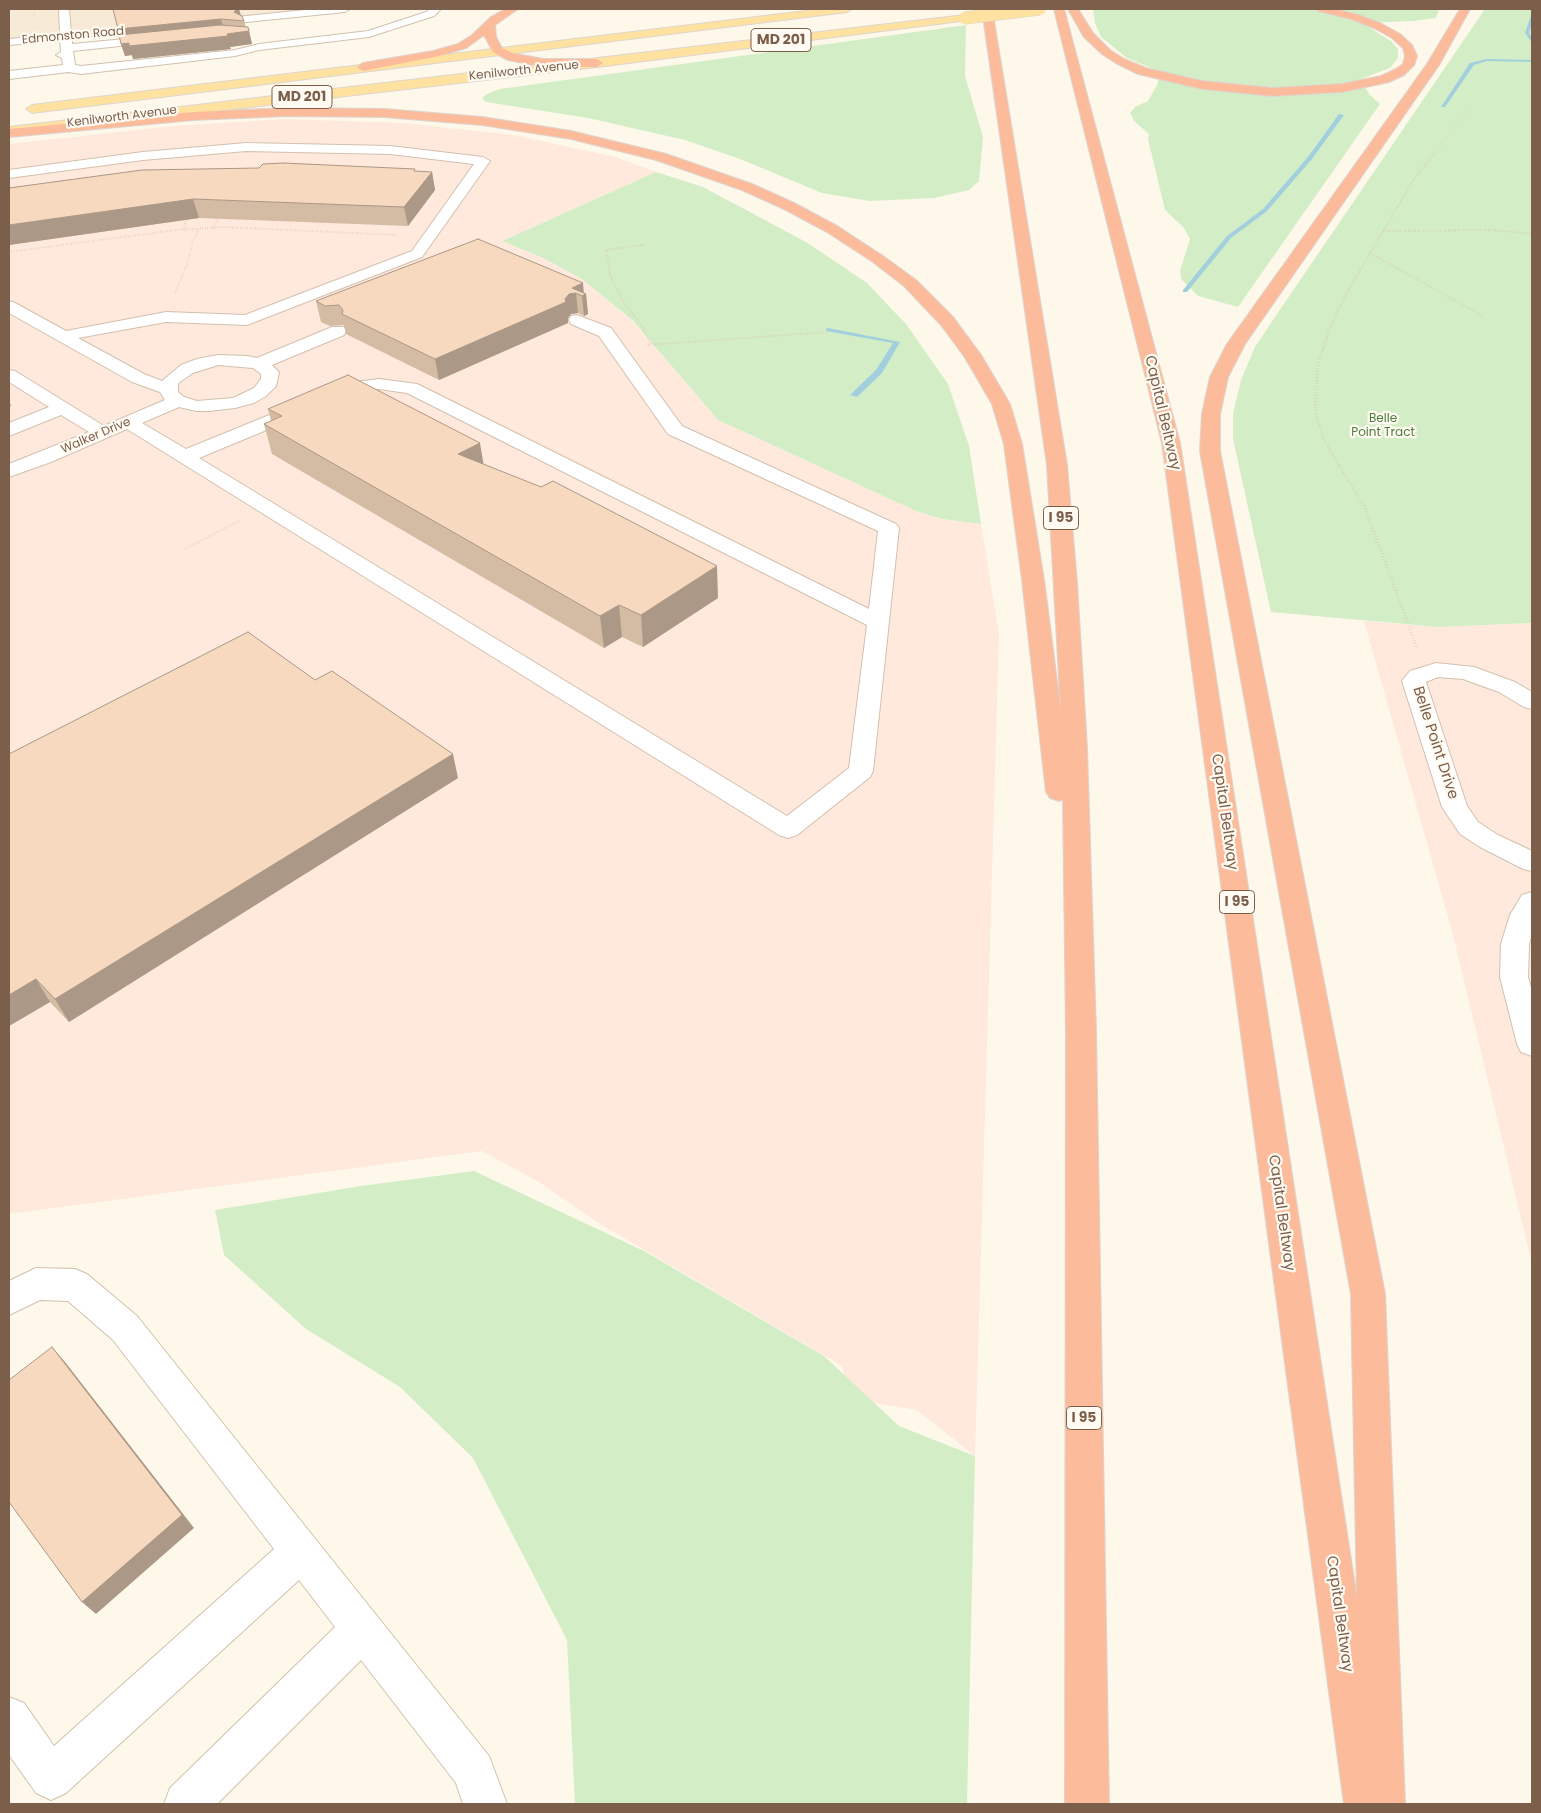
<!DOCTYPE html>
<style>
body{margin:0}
#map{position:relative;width:1541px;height:1813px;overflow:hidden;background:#fef8ea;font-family:Poppins,sans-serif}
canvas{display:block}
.frame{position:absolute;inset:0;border:10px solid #7c5f4a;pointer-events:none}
</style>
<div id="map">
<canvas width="1541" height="1813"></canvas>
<div class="frame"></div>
</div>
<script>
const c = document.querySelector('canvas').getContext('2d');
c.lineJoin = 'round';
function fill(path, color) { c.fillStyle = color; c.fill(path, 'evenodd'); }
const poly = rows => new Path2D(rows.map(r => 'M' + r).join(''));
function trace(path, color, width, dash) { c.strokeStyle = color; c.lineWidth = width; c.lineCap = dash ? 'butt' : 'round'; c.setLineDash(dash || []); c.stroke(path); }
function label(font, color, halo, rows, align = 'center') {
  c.font = font + ' Poppins,sans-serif'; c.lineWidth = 4.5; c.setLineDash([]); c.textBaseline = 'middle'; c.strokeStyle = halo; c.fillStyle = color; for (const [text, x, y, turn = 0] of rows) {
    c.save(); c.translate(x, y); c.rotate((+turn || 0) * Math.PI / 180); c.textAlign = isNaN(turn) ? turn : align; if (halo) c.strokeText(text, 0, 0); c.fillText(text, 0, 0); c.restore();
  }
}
const residential = poly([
 [9,9,345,9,9,42]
]);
const commercial = poly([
 [284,119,402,123,513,135,615,157,656,172,502,241,543,258,582,279,633,322,718,420,916,511,942,519,981,524,999,634,975,1456,917,1410,850,1399,842,1366,600,1224,539,1182,482,1151,9,1214,9,144,173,126],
 [1364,621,1438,627,1532,623,1532,1264,1452,931]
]);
const green = poly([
 [1093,9,1439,9,1436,18,1414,21,1362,23,1391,41,1398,49,1398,58,1390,68,1361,79,1369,94,1380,104,1238,307,1198,296,1181,279,1180,271,1190,239,1184,228,1165,210,1148,139,1149,134,1134,121,1130,113,1135,107,1148,101,1157,85,1161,72,1127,58,1101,37,1095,23],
 [1485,9,1532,9,1532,623,1438,627,1271,612,1233,439,1233,414,1241,380,1255,347,1277,314],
 [966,25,965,76,983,137,979,181,969,190,934,198,869,201,822,193,740,159,685,140,588,118,486,102,482,98,487,94,500,89],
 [656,172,703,187,806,242,867,283,906,324,948,384,969,446,981,524,942,519,916,511,718,420,633,321,582,279,543,258,502,241],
 [474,1171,644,1251,824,1356,899,1426,975,1456,967,1804,575,1804,567,1640,473,1458,400,1387,306,1329,224,1255,215,1210,361,1186]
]);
const stream = poly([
 [1532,17,1532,24,1529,33,1532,38,1532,43,1525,33,1530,18,1532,17],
 [1487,59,1532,60,1532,62,1487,61,1474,65,1445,107,1441,107,1470,63,1487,59],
 [1339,114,1344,115,1312,159,1267,211,1231,238,1187,292,1183,292,1183,290,1227,236,1263,209,1308,157,1339,114],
 [828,328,900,342,882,373,857,397,850,395,876,370,893,343,826,331,826,329,828,328]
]);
const pathFar2 = poly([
 [32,16,34,16,35,9],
 [1434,154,1469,108]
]);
const pathFar1 = poly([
 [213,228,220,215],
 [184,229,187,215],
 [1383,231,1494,230,1532,234],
 [643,245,606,250,611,278,624,303,642,326,651,344],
 [9,252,176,230,223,227,396,235],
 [1370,253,1483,316],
 [175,293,188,262,193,240,199,229],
 [648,345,827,332],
 [1323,349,1331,325,1350,287,1414,179,1435,153]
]);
const path = poly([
 [1323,348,1318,365,1315,412,1324,440,1365,508,1417,648],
 [185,549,239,521]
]);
const minor = poly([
 [59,9,69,9,71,33,87,32,93,35,87,38,72,40,72,44,157,36,163,39,157,42,73,51,75,65,81,66,235,50,259,44,368,31,426,12,430,9,441,9,434,16,369,37,259,50,235,56,81,74,69,72,9,79,9,71,63,65,62,58,56,55,61,52,60,41,9,45,9,39,60,34,59,9],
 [315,9,350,9,345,12,207,26,201,23,207,20,315,9],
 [246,143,390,146,483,157,490,161,422,257,247,325,166,322,78,338,144,374,162,381,181,365,197,359,218,355,247,356,257,358,332,327,344,327,346,331,344,335,272,365,279,372,276,386,266,396,254,403,235,408,209,411,196,411,179,407,142,423,186,449,348,383,379,379,417,384,869,609,878,531,668,434,599,336,571,324,569,320,571,316,577,315,611,328,682,426,896,524,899,528,873,771,870,777,797,835,788,838,779,835,127,429,51,462,9,477,9,464,89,432,61,415,9,436,9,423,49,407,9,382,9,370,15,371,104,426,165,400,160,392,132,382,9,313,9,301,15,303,66,331,166,312,245,315,412,251,474,164,390,154,246,151,143,160,9,178,9,170,143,152,246,143],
 [218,365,253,368,261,374,261,379,254,388,233,398,197,401,184,397,178,392,178,384,181,381,193,373,218,365],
 [379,389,407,393,867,625,849,768,787,816,199,458,358,392,379,389],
 [1436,663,1474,667,1515,682,1532,692,1532,709,1524,707,1499,692,1463,679,1438,677,1426,682,1467,806,1478,822,1498,835,1532,851,1532,871,1523,869,1480,847,1460,834,1442,807,1402,681,1410,671,1436,663],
 [1532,892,1532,934,1529,944,1528,977,1532,991,1532,1056,1521,1052,1517,1044,1500,977,1501,944,1510,915,1522,895,1532,892],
 [36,1268,75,1269,87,1274,137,1316,489,1756,507,1804,463,1804,456,1783,361,1660,217,1804,164,1804,170,1788,335,1627,299,1580,66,1793,51,1800,36,1793,9,1755,9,1697,24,1703,54,1746,274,1549,113,1340,68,1301,40,1300,9,1315,9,1281,36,1268]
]);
const major = poly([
 [822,9,852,9,847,12,32,113,26,109,32,105,822,9],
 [965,15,970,18,969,20,597,67,9,135,9,127,965,15]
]);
const highway = poly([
 [505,9,518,9,495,25,496,37,502,48,512,53,543,59,597,59,603,63,597,67,543,67,508,60,493,52,484,35,466,48,439,56,363,71,357,67,363,63,433,51,458,44,472,35,491,17,505,9],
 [982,9,992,9,1067,465,1077,583,1087,748,1096,1032,1109,1804,1065,1804,1066,1032,1063,799,1059,801,1050,798,1046,792,1022,580,1004,444,992,404,964,356,941,325,904,286,873,262,827,232,784,209,742,190,656,160,571,139,482,125,384,117,287,116,194,120,9,137,9,129,194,112,287,108,384,109,482,117,571,131,666,154,752,184,794,203,837,226,883,256,916,280,953,317,981,355,1010,404,1022,444,1044,580,1061,712,1047,465,982,9],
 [1054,9,1064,9,1180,443,1357,1599,1351,1294,1200,451,1202,414,1210,377,1227,344,1427,64,1460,9,1470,9,1439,65,1245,344,1228,377,1220,414,1220,451,1385,1294,1405,1804,1344,1804,1162,443,1054,9],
 [1068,9,1078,9,1093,33,1110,50,1124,59,1146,68,1202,81,1273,88,1342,84,1381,76,1396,69,1403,64,1405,56,1403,48,1392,38,1374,28,1351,19,1318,11,1317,9,1334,9,1359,15,1382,24,1400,34,1412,45,1417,56,1414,65,1404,75,1389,82,1342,92,1273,96,1202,89,1138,74,1116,63,1102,54,1084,37,1068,9]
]);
const majorBridge = poly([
 [965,18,1040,9]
]);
const wall = poly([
 [113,9,239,9,240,15,244,21,246,27,249,31,252,44,230,47,231,49,133,59,132,55,125,56,121,44,120,35],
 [415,169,415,171,432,172,435,190,408,226,199,218,9,245,9,188],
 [584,293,586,294,588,314,584,316,578,313,571,314,568,318,568,323,439,380,346,334,344,325,330,326,321,322,316,301],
 [268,409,483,464,718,598,643,647,622,637,604,648,272,454,264,424,271,421],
 [315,680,458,778,69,1022,50,1002,9,1026,9,754]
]);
const shadedWall = poly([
 [237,9,239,9,241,16,234,12],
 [221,19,223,27,121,37,118,29],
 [249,31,252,44,230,47,231,49,133,59,132,55,125,56,121,44,227,34],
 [432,172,435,190,408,226,404,207],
 [193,199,199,218,9,245,9,225],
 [583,283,584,295,586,294,588,314,584,316,582,296,576,293,578,313,571,314,568,318,568,323,439,380,435,359,572,288],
 [9,400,11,406,9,407],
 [480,443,485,473,458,454],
 [717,566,718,598,643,647,641,615],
 [619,605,622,637,604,648,600,616],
 [453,754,458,778,69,1022,55,999],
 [36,979,50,1002,9,1026,9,995],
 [52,1347,65,1362,194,1528,96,1614,82,1602]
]);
const building = poly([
 [113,9,237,9,234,12,242,16,244,21,221,19,118,29,113,9],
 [220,25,248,27,249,31,227,34,228,36,129,46,129,43,121,44,119,35,220,25],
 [283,163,415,169,414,171,432,172,404,207,193,199,9,225,9,188,142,170,259,168,263,164,283,163],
 [478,239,583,283,572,288,586,294,582,296,576,293,569,294,565,299,566,302,435,359,342,314,343,310,339,305,325,306,316,301,478,239],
 [348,375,480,443,458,454,541,487,553,481,717,566,641,615,619,605,600,616,264,424,282,416,268,409,348,375],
 [248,632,315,680,332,671,453,754,55,999,36,979,9,995,9,754,248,632],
 [52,1347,182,1515,82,1602,9,1502,9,1380,52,1347]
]);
const farStreetnames = [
 ["Edmonston Road",73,36,-5],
 ["Kenilworth Avenue",524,71,-6],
 ["Kenilworth Avenue",122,117,-7],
 ["Walker Drive",96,436,-23]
];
const farParknames = [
 ["Belle",1383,419],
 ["Point Tract",1383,433]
];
const shields = [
 [781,40,60],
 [302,97,60],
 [1061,518,35],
 [1237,902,35],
 [1084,1418,35]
];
const shieldNames = [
 ["MD 201",781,40],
 ["MD 201",302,97],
 ["I 95",1061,518],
 ["I 95",1237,902],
 ["I 95",1084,1418]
];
const streetNames = [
 ["Capital Beltway",1162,413,77],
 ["Belle Point Drive",1435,743,72],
 ["Capital Beltway",1224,812,82],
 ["Capital Beltway",1281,1213,82],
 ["Capital Beltway",1339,1614,82]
];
fill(residential, '#f7ead7');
fill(commercial, '#ffe9dd');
fill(green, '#d3eec6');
fill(stream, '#a1cfdd');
trace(minor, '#d2c0ad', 2);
trace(major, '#ddd5d0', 2);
trace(highway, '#ddd5d0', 2);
trace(pathFar2, '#dcbca1', 1, [0.5, 2]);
trace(pathFar1, '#dcbca1', 2, [0.5, 2]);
trace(path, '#dcbca1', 2.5, [0.5, 2.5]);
fill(minor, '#fff');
fill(major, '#ffe2a0');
fill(highway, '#fcbc9c');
trace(majorBridge, '#ddd5d0', 13, []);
trace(majorBridge, '#ffe2a0', 12);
fill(wall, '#d4bba4');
fill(shadedWall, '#ac9886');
fill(building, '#f6d9bf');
trace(building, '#ac9886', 1);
label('12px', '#7c5f4a', '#fffbf2', farStreetnames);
label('12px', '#4c7c3d', '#fffbf2', farParknames);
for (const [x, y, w] of shields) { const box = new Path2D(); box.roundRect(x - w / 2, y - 11.5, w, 23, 4); c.fillStyle = '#fffbf2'; c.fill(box); trace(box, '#7c5f4a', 1); }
label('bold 14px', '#7c5f4a', null, shieldNames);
label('15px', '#7c5f4a', '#fffbf2', streetNames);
</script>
